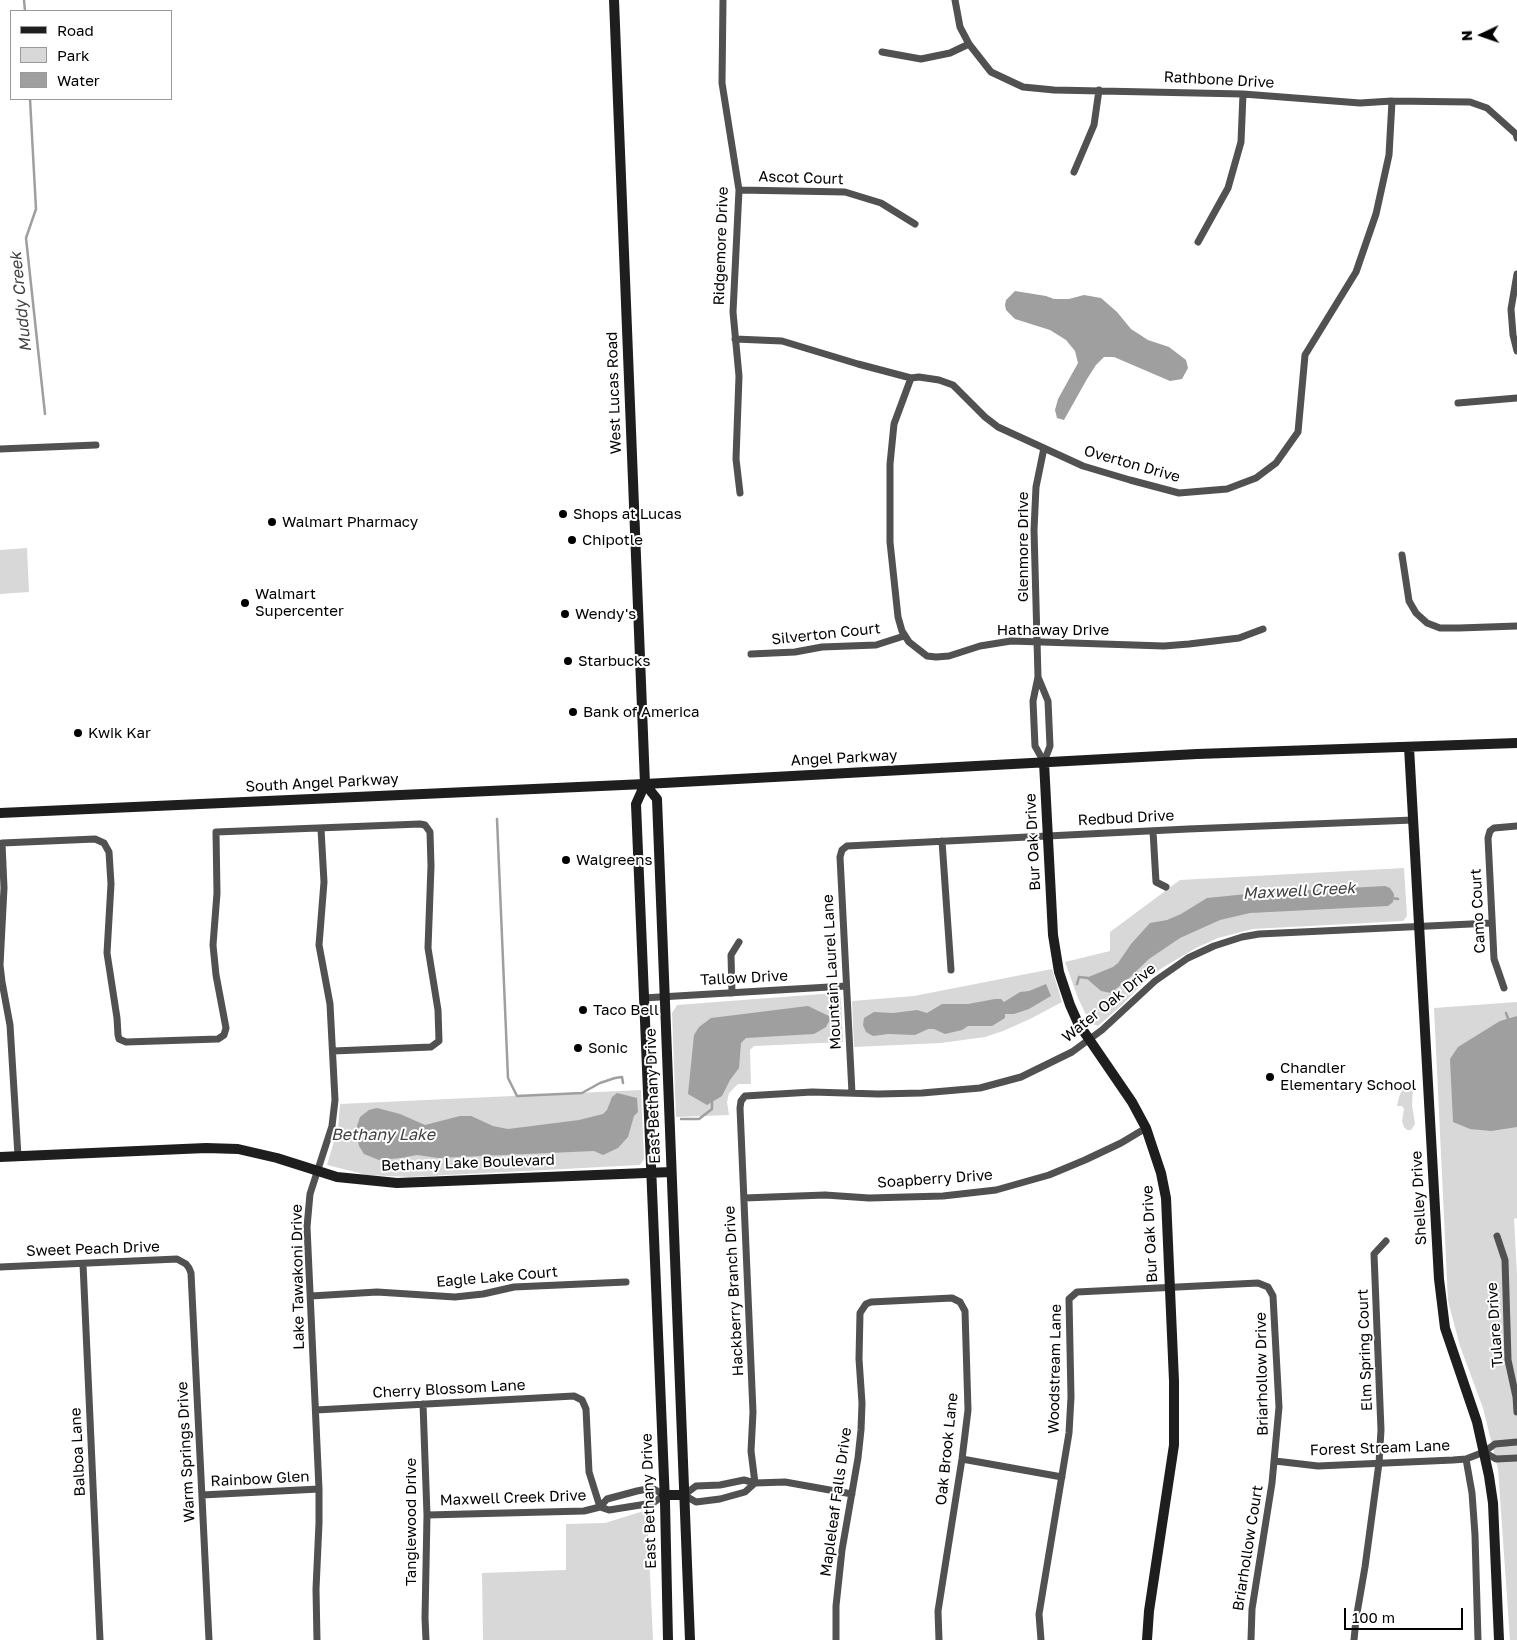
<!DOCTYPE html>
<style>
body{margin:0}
#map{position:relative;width:1517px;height:1640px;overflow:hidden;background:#fff;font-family:"Golos Text",sans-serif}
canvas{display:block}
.legend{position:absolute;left:10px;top:10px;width:162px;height:90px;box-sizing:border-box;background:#fff;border:1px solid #999;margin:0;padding:6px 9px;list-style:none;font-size:15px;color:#000}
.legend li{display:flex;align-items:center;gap:10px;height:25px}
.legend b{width:25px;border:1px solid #999}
.north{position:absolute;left:1457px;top:10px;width:50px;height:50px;-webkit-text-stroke:4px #fff;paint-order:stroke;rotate:267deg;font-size:14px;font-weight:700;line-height:20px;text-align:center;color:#000}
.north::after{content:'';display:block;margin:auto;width:18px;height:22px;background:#000;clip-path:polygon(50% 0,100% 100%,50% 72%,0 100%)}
.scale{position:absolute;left:1344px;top:1608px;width:119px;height:22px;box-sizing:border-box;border:2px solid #000;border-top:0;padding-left:6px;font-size:15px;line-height:18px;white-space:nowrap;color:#000;-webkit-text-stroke:4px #fff;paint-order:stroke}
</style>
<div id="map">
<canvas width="1517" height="1640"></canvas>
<ul class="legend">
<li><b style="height:6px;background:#1e1e1e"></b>Road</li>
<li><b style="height:14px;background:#d8d8d8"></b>Park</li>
<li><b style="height:14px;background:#9f9f9f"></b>Water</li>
</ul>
<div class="north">N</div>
<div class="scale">100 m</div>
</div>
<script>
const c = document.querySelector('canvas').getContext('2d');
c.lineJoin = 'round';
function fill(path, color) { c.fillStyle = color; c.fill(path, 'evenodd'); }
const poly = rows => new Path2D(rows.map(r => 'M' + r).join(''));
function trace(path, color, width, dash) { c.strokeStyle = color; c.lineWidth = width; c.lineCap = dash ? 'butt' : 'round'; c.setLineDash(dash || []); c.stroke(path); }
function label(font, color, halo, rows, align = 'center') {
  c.font = font + ' "Golos Text",sans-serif'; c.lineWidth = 4; c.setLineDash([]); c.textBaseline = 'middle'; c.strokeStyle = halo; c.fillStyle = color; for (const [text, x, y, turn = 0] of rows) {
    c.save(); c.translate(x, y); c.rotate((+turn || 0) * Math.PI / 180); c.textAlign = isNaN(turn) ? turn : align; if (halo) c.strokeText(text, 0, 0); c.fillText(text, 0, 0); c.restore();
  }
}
const green = poly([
 [27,548,29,592,0,594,0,550],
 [1404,868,1407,916,1403,921,1253,929,1218,938,1196,948,1162,968,1147,979,1122,1005,1098,1026,1090,1023,1078,998,1065,962,1110,951,1110,932,1180,880],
 [1052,969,1062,1002,1030,1019,1003,1031,985,1037,941,1043,854,1047,852,1001,914,996],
 [835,993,841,998,843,1042,754,1046,750,1050,751,1084,738,1084,729,1093,727,1102,729,1115,676,1117,672,1013,677,1005],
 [1517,1002,1517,1218,1514,1219,1517,1275,1517,1640,1510,1640,1498,1469,1483,1408,1460,1346,1448,1301,1434,1008],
 [1404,1086,1413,1087,1412,1105,1415,1124,1411,1130,1407,1130,1404,1127,1402,1121,1404,1109,1402,1106,1397,1106,1399,1097],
 [641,1090,644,1159,640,1165,409,1177,367,1175,327,1165,338,1128,340,1104],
 [647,1510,653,1640,483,1640,482,1573,566,1570,566,1524,605,1523]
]);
const water = poly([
 [1015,291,1046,296,1054,299,1069,299,1084,295,1101,298,1117,312,1131,329,1148,340,1169,347,1186,360,1188,368,1182,379,1170,381,1114,357,1104,357,1096,365,1087,379,1064,420,1057,418,1055,410,1058,399,1078,363,1075,351,1066,340,1050,330,1015,319,1006,310,1005,305,1006,300],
 [1385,886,1390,888,1394,894,1393,902,1388,906,1250,913,1220,920,1180,938,1149,959,1127,980,1111,993,1101,991,1086,978,1113,967,1118,963,1131,944,1150,923,1167,920,1181,914,1207,898,1257,893],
 [1046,984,1051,996,1029,1009,1014,1014,1005,1014,1005,1018,992,1026,968,1026,962,1030,945,1034,934,1029,928,1029,915,1035,888,1034,873,1036,866,1032,863,1025,864,1018,874,1012,893,1013,917,1010,927,1013,942,1004,968,1004,995,999,1001,999,1004,1002,1020,992,1029,991],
 [808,1006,831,1017,826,1027,814,1034,746,1038,741,1043,739,1068,730,1080,722,1096,707,1105,688,1094,694,1035,699,1027,711,1018],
 [1517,1016,1517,1127,1491,1131,1470,1129,1453,1122,1450,1059,1458,1047,1500,1021],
 [617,1093,637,1098,638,1112,634,1116,628,1137,618,1148,603,1155,594,1151,438,1158,417,1155,401,1158,379,1160,364,1154,359,1146,357,1136,357,1126,360,1117,369,1110,377,1108,400,1114,425,1125,460,1116,471,1116,493,1126,508,1129,579,1120,603,1114,607,1110,612,1097]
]);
const stream = poly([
 [24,0,25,11],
 [30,99,36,209,26,238,45,414],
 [497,819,508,1078,517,1096,582,1093,600,1083,615,1078,622,1077,623,1083],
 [1392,898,1398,899],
 [1077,984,1079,977,1088,978],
 [1506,1013,1509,1021],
 [826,1021,836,1021],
 [681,1119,699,1119,712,1109,712,1099]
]);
const street = poly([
 [723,0,722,83,739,190,733,312,739,376,736,459,740,493],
 [955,0,960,27,969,44,991,72,1023,87,1054,90,1243,94,1360,103,1392,101,1470,102,1487,108,1516,134,1517,138],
 [882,52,921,59,950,53,969,44],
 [1074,172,1094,125,1099,90],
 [739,190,845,192,881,203,915,224],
 [1198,242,1228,188,1241,142,1243,94],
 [1517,274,1511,309,1513,335,1517,351],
 [735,339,782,341,858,364,911,378,919,377,939,380,953,385,985,417,998,427,1083,466,1130,480,1179,493,1227,489,1256,478,1276,463,1298,432,1305,355,1356,272,1376,214,1389,155,1392,101],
 [911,378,894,424,890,464,890,542,898,617,902,631,909,642,927,656,936,657,949,656,980,646,1011,641,1164,646,1189,644,1239,638,1263,629],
 [1458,403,1517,398],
 [0,449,96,445],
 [1402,555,1409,601,1416,613,1427,623,1440,628,1459,628,1517,626],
 [751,654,795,652,822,647,876,645,904,636],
 [1038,677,1034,530,1036,487,1044,448],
 [1038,677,1048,701,1050,746,1044,762,1035,746,1033,701,1038,677],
 [1153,831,1156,882,1166,887],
 [942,841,951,970],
 [1504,988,1494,959,1488,838,1490,831,1494,828,1517,826],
 [732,993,731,955,739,942],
 [643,998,846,986],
 [852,1093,840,857,842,850,847,846,1188,829,1413,820],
 [18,1156,10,1025,2,982,0,965,4,888,2,843,95,839,104,843,109,852,111,884,107,953,117,1018,118,1035,119,1039,126,1042,218,1039,224,1035,226,1028,216,975,213,945,217,893,216,832,420,824,425,825,430,832,431,866,428,948,438,1010,439,1041,431,1047,333,1051],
 [744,1198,825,1195,869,1198,943,1196,996,1190,1049,1175,1085,1160,1121,1143,1146,1128],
 [1497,1236,1505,1260,1508,1360,1516,1397,1517,1412],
 [83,1264,100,1640],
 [0,1267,177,1259,186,1264,189,1268,191,1273,209,1640],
 [311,1296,377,1292,455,1297,483,1294,514,1287,626,1282],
 [423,1404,427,1515,425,1618,426,1640],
 [316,1410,574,1396,582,1400,586,1409,589,1472,600,1507],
 [1484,1452,1496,1459,1517,1458],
 [962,1459,1062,1477],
 [1466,1459,1472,1493,1475,1535,1478,1640],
 [1275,1461,1318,1466,1453,1460,1466,1459,1484,1452,1495,1444,1517,1442],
 [755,1483,751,1451,753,1412,740,1108,741,1101,745,1096,812,1092,878,1094,922,1093,980,1088,1021,1077,1072,1052,1102,1030,1155,981,1188,958,1214,946,1242,937,1259,934,1492,923],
 [755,1483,745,1492,720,1499,696,1502,684,1495,696,1486,720,1485,744,1480,755,1483,785,1482,852,1494],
 [202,1495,319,1489],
 [427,1515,584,1511,600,1507,609,1510,653,1503,664,1495,652,1488,637,1491,607,1499,600,1507],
 [317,1640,316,1589,319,1523,319,1489,307,1227,310,1194,332,1126,335,1100,330,1004,319,945,324,882,321,829],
 [836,1640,836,1606,842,1550,858,1458,861,1430,862,1403,859,1359,860,1313,866,1304,871,1302,952,1298,960,1302,965,1311,968,1410,962,1459,938,1611,939,1640],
 [1041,1640,1039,1614,1069,1433,1071,1397,1069,1299,1077,1292,1258,1283,1268,1287,1273,1296,1279,1407,1272,1483,1252,1609,1251,1640],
 [1354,1640,1356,1619,1365,1567,1379,1463,1381,1430,1374,1254,1386,1241]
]);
const secondary = poly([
 [614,0,645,784,636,804,665,1502,668,1640],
 [1409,747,1439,1279,1445,1328,1477,1422,1489,1476,1493,1503,1499,1640],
 [1044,762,1053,935,1059,972,1070,1005,1078,1023,1132,1102,1146,1128,1161,1173,1166,1198,1174,1381,1174,1445,1149,1611,1147,1640],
 [645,784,657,799,690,1640],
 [0,813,645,784,1197,754,1517,743],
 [0,1157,206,1148,238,1149,277,1158,337,1177,397,1183,671,1172],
 [664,1495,684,1495]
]);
const markers = [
 [563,514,5,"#000"],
 [272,522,5,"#000"],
 [572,540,5,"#000"],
 [245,603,5,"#000"],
 [565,614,5,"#000"],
 [568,661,5,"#000"],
 [573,712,5,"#000"],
 [78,733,5,"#000"],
 [566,860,5,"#000"],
 [583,1010,5,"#000"],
 [578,1048,5,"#000"],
 [1270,1077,5,"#000"]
];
const streetNames = [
 ["Rathbone Drive",1219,80,3],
 ["Ascot Court",801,178,2],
 ["Ridgemore Drive",721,246,-88],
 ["West Lucas Road",614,393,-92],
 ["Overton Drive",1132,464,16],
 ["Glenmore Drive",1023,547,-90],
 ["Hathaway Drive",1053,630],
 ["Silverton Court",826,634,-6],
 ["Angel Parkway",844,758,-3],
 ["South Angel Parkway",322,783,-3],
 ["Redbud Drive",1126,818,-3],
 ["Bur Oak Drive",1033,842,-93],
 ["Camo Court",1478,911,-93],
 ["Mountain Laurel Lane",832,972,-93],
 ["Tallow Drive",744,978,-3],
 ["Water Oak Drive",1109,1003,-39],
 ["East Bethany Drive",653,1096,-92],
 ["Bethany Lake Boulevard",468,1163,-2],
 ["Soapberry Drive",935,1179,-4],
 ["Shelley Drive",1419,1198,-93],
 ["Bur Oak Drive",1150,1234,-93],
 ["Sweet Peach Drive",93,1249,-2],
 ["Lake Tawakoni Drive",298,1277,-91],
 ["Eagle Lake Court",497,1277,-5],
 ["Hackberry Branch Drive",734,1291,-93],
 ["Tulare Drive",1495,1325,-94],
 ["Elm Spring Court",1365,1350,-92],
 ["Woodstream Lane",1055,1369,-89],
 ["Briarhollow Drive",1262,1374,-91],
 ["Cherry Blossom Lane",449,1389,-3],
 ["Forest Stream Lane",1380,1448,-2],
 ["Oak Brook Lane",947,1449,-84],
 ["Balboa Lane",78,1452,-93],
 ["Warm Springs Drive",186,1452,-93],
 ["Rainbow Glen",260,1479,-3],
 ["Maxwell Creek Drive",513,1498,-2],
 ["East Bethany Drive",649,1501,-92],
 ["Mapleleaf Falls Drive",836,1502,-82],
 ["Tanglewood Drive",411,1522,-90],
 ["Briarhollow Court",1248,1548,-81]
];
const poiNames = [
 ["Shops at Lucas",573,514],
 ["Walmart Pharmacy",282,522],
 ["Chipotle",582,540],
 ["Walmart",255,594],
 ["Supercenter",255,611],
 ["Wendy's",575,614],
 ["Starbucks",578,661],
 ["Bank of America",583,712],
 ["Kwik Kar",88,733],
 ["Walgreens",576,860],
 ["Taco Bell",593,1010],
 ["Sonic",588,1048],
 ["Chandler",1280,1068],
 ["Elementary School",1280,1085]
];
const waterNames = [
 ["Muddy Creek",21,302,-96],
 ["Maxwell Creek",1299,891,-3],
 ["Bethany Lake",383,1135]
];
fill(green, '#d8d8d8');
fill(water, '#9f9f9f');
trace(stream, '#9f9f9f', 2.5);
trace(street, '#515151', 7);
trace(secondary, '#1e1e1e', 10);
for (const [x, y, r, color] of markers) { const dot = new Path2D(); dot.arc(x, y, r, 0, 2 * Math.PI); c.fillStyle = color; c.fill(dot); trace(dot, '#fff', 2); }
label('15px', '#000', '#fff', streetNames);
label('15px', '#000', '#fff', poiNames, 'left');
label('italic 16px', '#404040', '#fff', waterNames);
</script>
